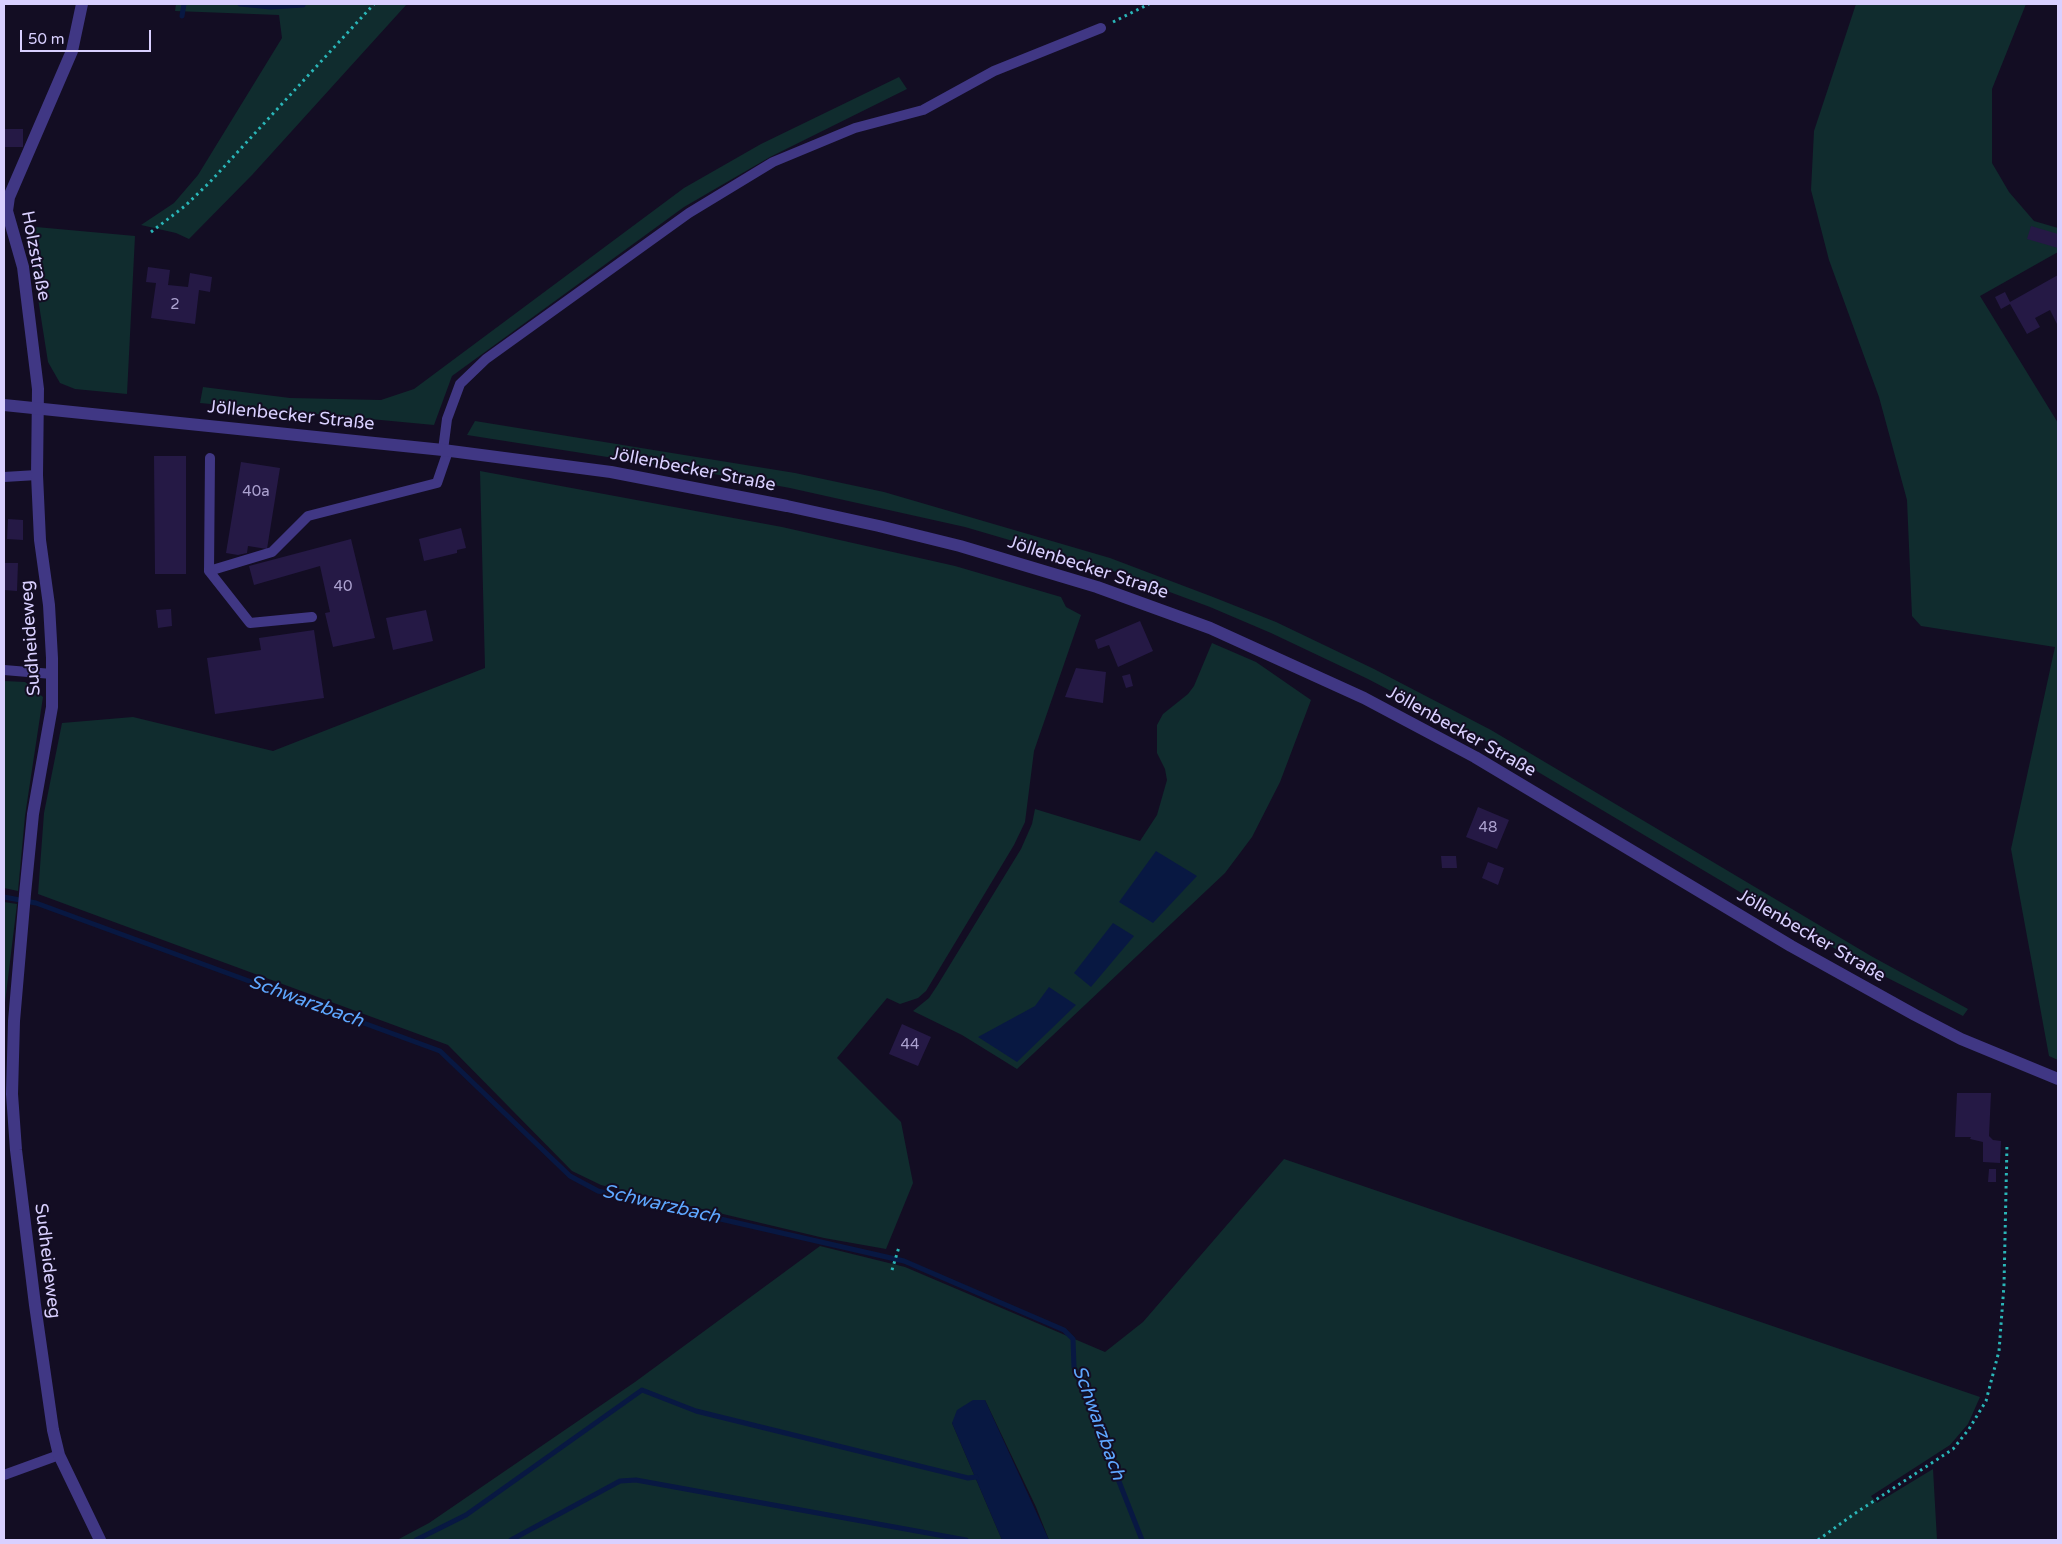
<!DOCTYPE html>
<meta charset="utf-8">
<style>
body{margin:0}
#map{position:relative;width:2062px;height:1544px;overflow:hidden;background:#130d23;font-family:"Varela Round",sans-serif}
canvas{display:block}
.frame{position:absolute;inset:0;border:5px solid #d9d0ff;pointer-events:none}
.scale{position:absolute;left:20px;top:30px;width:131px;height:22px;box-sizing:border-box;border:2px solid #d9d0ff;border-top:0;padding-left:6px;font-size:15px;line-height:18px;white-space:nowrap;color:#d9d0ff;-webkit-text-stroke:4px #130d23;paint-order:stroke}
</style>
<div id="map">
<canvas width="2062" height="1544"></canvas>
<div class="frame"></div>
<div class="scale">50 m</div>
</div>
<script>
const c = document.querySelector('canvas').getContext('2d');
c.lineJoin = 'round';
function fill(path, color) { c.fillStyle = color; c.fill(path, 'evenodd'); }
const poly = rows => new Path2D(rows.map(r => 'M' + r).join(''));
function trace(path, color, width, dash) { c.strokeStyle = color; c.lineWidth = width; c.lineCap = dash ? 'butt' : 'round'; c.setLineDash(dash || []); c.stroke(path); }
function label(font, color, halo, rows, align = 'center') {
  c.font = font + ' "Varela Round",sans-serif'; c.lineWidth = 4; c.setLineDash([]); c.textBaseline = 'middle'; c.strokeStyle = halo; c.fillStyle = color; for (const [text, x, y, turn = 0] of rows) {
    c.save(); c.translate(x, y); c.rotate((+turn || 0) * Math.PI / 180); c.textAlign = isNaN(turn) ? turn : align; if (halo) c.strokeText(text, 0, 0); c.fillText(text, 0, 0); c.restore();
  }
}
const green = poly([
 [176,4,407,4,252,175,189,239,176,233,141,225,174,203,198,175,282,38,279,15,175,11],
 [1856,4,2026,4,1992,89,1992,163,2009,192,2034,221,2058,228,2058,252,1980,296,2058,423,2058,1060,2049,1056,2011,849,2055,647,1921,626,1912,616,1907,500,1879,397,1829,260,1811,190,1814,131],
 [899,77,907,89,770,157,684,207,452,376,434,425,200,403,203,387,290,398,381,400,414,389,684,188,761,144],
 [36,227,135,236,127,394,75,389,60,383,48,362,28,235],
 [475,421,795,473,884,492,1110,558,1213,597,1276,622,1374,669,1491,730,1871,956,1968,1009,1963,1016,1866,967,1486,741,1368,679,1271,633,1210,607,1105,568,965,527,790,488,703,472,467,435],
 [480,471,782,527,955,566,1061,597,1066,607,1081,615,1034,751,1025,822,1014,845,926,991,918,998,900,1004,887,998,837,1058,901,1122,913,1183,886,1249,824,1238,601,1185,572,1171,448,1045,38,894,44,813,62,723,133,717,273,751,485,668],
 [1212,643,1256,662,1311,700,1280,782,1252,837,1225,873,1017,1069,962,1035,913,1011,929,998,937,986,1021,849,1032,824,1035,809,1140,841,1157,815,1167,780,1165,769,1157,753,1157,725,1163,714,1188,694,1194,686],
 [4,681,25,682,43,697,25,816,18,891,4,888],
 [4,902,17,904,4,1011],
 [1284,1159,1980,1397,1968,1424,1950,1445,1871,1496,1877,1503,1933,1469,1937,1540,1049,1540,1036,1507,985,1400,952,1423,1002,1540,397,1540,429,1523,635,1382,820,1246,905,1267,1105,1352,1143,1322]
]);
const water = poly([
 [1156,851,1197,876,1153,923,1119,902],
 [1113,923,1134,936,1091,987,1074,973],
 [1049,987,1076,1005,1017,1062,978,1037,1035,1006],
 [973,1400,985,1400,1049,1540,1002,1540,952,1423,957,1410]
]);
const stream = poly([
 [240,4,271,7,274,4],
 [271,7,303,5],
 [182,16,184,4],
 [4,897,36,903,440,1051,570,1176,598,1191,904,1261,1064,1330,1073,1339,1074,1367,1142,1540],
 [416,1540,466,1515,642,1390,696,1411,968,1478,976,1477],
 [511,1540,620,1481,636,1480,966,1540]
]);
const building = poly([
 [5,129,23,129,23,147,5,147],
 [2031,226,2058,234,2058,248,2027,239],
 [148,267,170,270,168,285,188,287,190,273,212,277,210,292,199,290,195,324,151,318,156,283,146,282],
 [2058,275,2058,326,2050,310,2035,318,2040,327,2027,334,2010,304,2001,309,1995,297,2005,292,2010,302],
 [154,456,186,456,186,574,155,574],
 [241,462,280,468,267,549,248,546,247,553,238,555,226,553],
 [8,519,23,520,23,540,7,539],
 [461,528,466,548,457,550,457,553,424,561,419,539],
 [351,539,375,638,333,647,325,613,330,612,320,566,254,585,249,566],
 [4,563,18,563,17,591,4,590],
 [171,609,172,626,158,628,156,610],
 [426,610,433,641,393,650,386,618],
 [1140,621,1153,651,1118,667,1109,645,1098,649,1095,640],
 [314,630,324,698,215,714,207,658,261,650,259,638],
 [1076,668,1106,672,1103,703,1065,697],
 [1130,674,1133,686,1126,688,1122,676],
 [1478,807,1509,820,1497,849,1466,837],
 [1441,856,1456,856,1457,868,1442,868],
 [1488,862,1504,868,1498,885,1482,878],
 [902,1024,931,1037,918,1066,889,1054],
 [1957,1093,1991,1093,1989,1136,1993,1140,2001,1141,2000,1163,1983,1162,1983,1142,1970,1139,1971,1137,1955,1137],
 [1989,1169,1996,1169,1996,1182,1988,1182]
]);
const path = poly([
 [1113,22,1149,4],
 [151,232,185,206,210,182,374,4],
 [892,1270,899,1247],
 [1818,1540,1854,1514,1953,1449,1969,1429,1986,1401,1999,1351,2004,1285,2007,1144]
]);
const service = poly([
 [443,450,447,419,460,384,486,359,689,213,773,162,855,128,923,110,994,71,1101,28],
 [210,458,209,571,250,623,312,617],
 [4,477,37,475],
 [209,571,272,552,308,516,437,483,448,451],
 [4,670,52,674],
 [4,1475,59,1455]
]);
const minor = poly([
 [82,4,72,51,9,197,7,211,23,267,38,389,37,475,40,540,49,605,52,658,52,707,33,814,25,894,14,1021,12,1094,16,1150,35,1305,53,1430,59,1455,100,1540]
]);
const tertiary = poly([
 [4,405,443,450,611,472,787,506,879,526,960,546,1097,587,1210,628,1364,698,1475,757,1791,946,1915,1015,1961,1039,2058,1079]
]);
const numberNames = [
 ["2",175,305],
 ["40a",256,492],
 ["40",343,587],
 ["48",1488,828],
 ["44",910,1045]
];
const streetNames = [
 ["Holzstraße",35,256,79],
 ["Jöllenbecker Straße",291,416,6],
 ["Jöllenbecker Straße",693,470,11],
 ["Jöllenbecker Straße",1088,568,18],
 ["Sudheideweg",31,638,-94],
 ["Jöllenbecker Straße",1461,732,29],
 ["Jöllenbecker Straße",1811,936,30],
 ["Sudheideweg",47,1261,83]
];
const waterNames = [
 ["Schwarzbach",306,1002,20],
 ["Schwarzbach",661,1205,13],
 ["Schwarzbach",1098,1423,70]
];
fill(green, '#102c2e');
fill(water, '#081842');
trace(stream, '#081842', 5);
fill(building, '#251945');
trace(path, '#2ab6b8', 3, [2.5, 4]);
trace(service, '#403784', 10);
trace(minor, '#403784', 12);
trace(tertiary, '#403784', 12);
label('15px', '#aca2d0', null, numberNames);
label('18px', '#d9d0ff', '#130d23', streetNames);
label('italic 19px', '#5ea7ff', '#130d23', waterNames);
</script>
